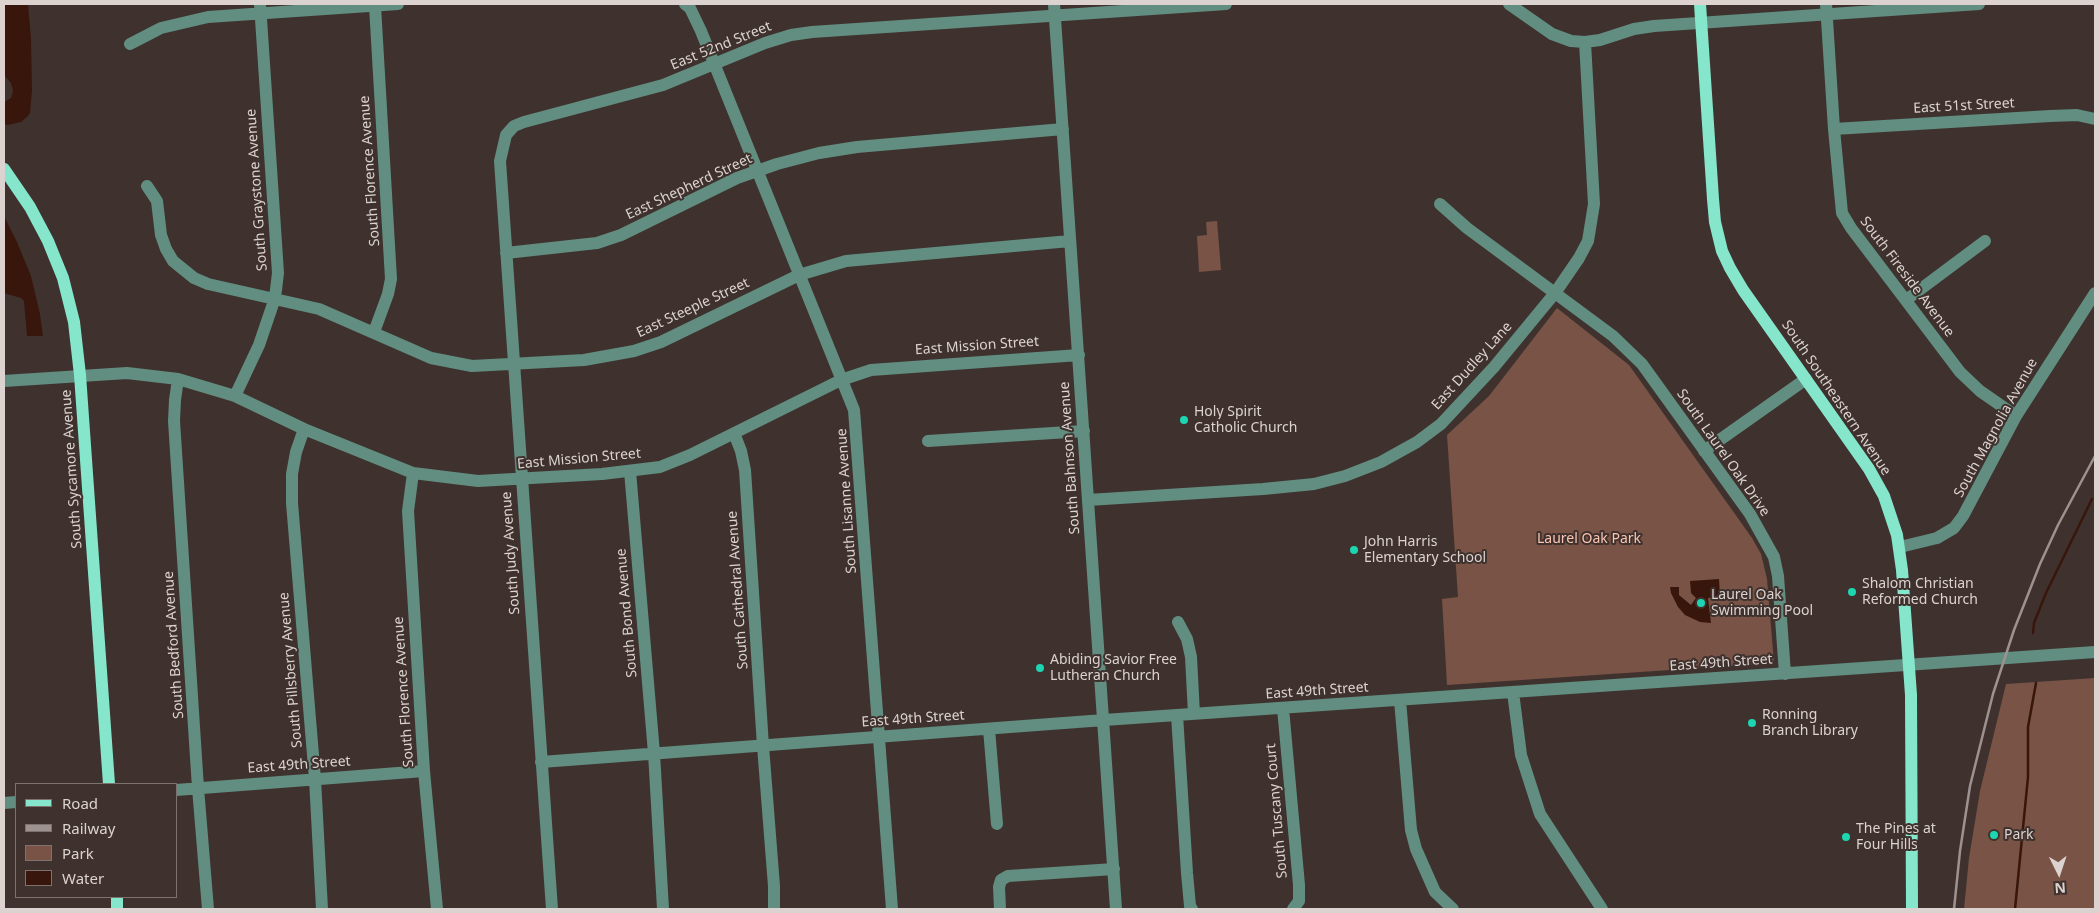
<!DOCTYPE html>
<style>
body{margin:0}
#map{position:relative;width:2099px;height:913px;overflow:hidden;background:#3f322e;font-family:"Noto Sans",sans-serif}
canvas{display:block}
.frame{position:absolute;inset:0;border:5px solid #dcd3d0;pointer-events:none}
.legend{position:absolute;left:15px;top:783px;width:162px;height:115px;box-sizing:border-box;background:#3f322e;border:1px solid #7e726f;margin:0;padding:6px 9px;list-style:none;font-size:15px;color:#dcd3d0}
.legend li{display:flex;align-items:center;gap:10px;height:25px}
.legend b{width:25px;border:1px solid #7e726f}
.north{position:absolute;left:2034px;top:848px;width:50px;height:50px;-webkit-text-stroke:4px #3f322e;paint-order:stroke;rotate:176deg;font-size:14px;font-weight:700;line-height:20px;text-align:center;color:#dcd3d0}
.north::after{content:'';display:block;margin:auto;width:18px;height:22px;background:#dcd3d0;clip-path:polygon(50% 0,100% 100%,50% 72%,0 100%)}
</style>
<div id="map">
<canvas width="2099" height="913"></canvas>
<div class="frame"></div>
<ul class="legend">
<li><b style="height:6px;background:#85e6cb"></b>Road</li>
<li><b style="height:6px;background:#9d928f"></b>Railway</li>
<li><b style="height:14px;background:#785346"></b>Park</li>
<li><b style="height:14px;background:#38160b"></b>Water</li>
</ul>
<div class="north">N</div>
</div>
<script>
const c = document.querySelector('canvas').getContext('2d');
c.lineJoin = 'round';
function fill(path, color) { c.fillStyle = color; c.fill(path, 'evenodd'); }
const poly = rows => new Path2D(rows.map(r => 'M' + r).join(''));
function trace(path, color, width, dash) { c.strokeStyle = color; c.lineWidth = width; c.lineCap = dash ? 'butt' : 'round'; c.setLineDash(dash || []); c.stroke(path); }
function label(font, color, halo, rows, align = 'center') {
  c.font = font + ' "Noto Sans",sans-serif'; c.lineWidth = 4; c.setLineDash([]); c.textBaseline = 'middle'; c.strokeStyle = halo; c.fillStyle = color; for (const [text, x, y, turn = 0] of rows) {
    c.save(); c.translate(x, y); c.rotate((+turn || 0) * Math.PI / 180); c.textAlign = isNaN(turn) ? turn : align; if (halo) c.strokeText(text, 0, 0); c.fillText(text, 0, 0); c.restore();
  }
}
const green = poly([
 [1217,221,1221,270,1199,272,1197,236,1207,235,1206,222],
 [1557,308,1629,365,1752,538,1761,554,1767,579,1774,663,1447,685,1442,599,1458,597,1447,435,1489,396],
 [2095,678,2095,909,1964,909,1969,858,1980,791,2006,684]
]);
const water = poly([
 [4,4,28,4,31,38,32,91,30,113,28,116,21,122,8,125,4,124,4,102,11,98,13,91,11,83,4,75],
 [4,216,17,242,31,276,40,314,43,336,27,336,24,301,21,298,4,293],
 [1719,579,1720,597,1708,598,1711,623,1700,622,1685,615,1678,607,1671,593,1670,587,1679,587,1679,595,1691,605,1696,598,1691,593,1690,581]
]);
const stream = poly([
 [2033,633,2034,623,2046,593,2092,499],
 [2015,909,2028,777,2028,727,2036,683]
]);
const minor = poly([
 [685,4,690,8,701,31,854,410,892,909],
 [1054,4,1116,909],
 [1509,4,1552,34,1571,41,1585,42,1600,40,1634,29,1654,26,1979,4],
 [1826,4,1834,129,1842,213,1851,228,1960,372,1980,391,2016,416],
 [130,44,161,28,208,17,398,4],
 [1834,129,2050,116,2077,115,2095,119],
 [147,186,157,201,161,235,166,249,173,261,194,278,208,284,319,309,431,358,472,366,584,360,634,351,661,342,799,275,846,261,1070,241],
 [1440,204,1467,228,1613,336,1642,364,1750,514,1774,557,1778,576,1785,674],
 [506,253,597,243,621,235,737,178,777,164,819,153,857,147,1063,129],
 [1906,300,1985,241],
 [374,332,388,294,391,279,375,6],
 [178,379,175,400,174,421,198,788,208,909],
 [4,381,127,373,178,379,235,396,304,429,413,473,478,481,602,474,660,467,690,455,841,380,871,370,1079,355],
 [235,396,259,345,275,298,278,273,260,4],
 [304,429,296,452,292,474,292,503,315,779,322,909],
 [734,433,741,451,745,470,763,746,774,886,774,909],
 [928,441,1084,431],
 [1704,451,1806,379],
 [630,471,654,753,663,909],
 [413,473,408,511,424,771,437,909],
 [1088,500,1263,489,1314,484,1345,476,1381,462,1417,442,1441,424,1494,367,1555,293,1579,258,1588,241,1594,204,1585,42],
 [1900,547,1937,538,1954,528,1963,516,2016,416,2095,293],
 [1178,622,1187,639,1191,657,1194,714],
 [1513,692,1521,755,1540,814,1602,909],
 [1400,700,1411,830,1416,849,1435,892,1453,909],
 [1283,708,1299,885,1299,901,1293,909],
 [1177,715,1187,873,1190,906,1192,909],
 [989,729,997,824],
 [541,762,1104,720,2095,652],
 [176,790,424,771],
 [4,803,16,802],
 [552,909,500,161,506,135,514,126,524,122,663,85,765,43,791,35,812,32,1226,4],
 [1000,909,999,887,1001,880,1008,876,1114,869]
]);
const major = poly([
 [1700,4,1713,199,1715,222,1722,251,1730,268,1743,290,1869,469,1884,496,1897,535,1902,570,1911,695,1912,909],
 [4,169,30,207,48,241,63,278,74,322,80,375,109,784],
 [117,897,117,909]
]);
const rail = poly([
 [1954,909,1960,851,1970,786,1993,694,2014,630,2040,564,2058,525,2095,456]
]);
const markers = [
 [1184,420,5,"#1dd5b1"],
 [1354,550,5,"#1dd5b1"],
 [1852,592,5,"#1dd5b1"],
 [1701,603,5,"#1dd5b1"],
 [1040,668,5,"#1dd5b1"],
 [1752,723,5,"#1dd5b1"],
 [1994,835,5,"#1dd5b1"],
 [1846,837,5,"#1dd5b1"]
];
const streetNames = [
 ["East 52nd Street",721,46,-22],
 ["East 51st Street",1964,106,-3],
 ["South Florence Avenue",370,171,-94],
 ["East Shepherd Street",689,187,-25],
 ["South Graystone Avenue",257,190,-94],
 ["South Fireside Avenue",1907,277,53],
 ["East Steeple Street",693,308,-25],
 ["East Mission Street",977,346,-4],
 ["East Dudley Lane",1472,366,-48],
 ["South Southeastern Avenue",1836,398,56],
 ["South Magnolia Avenue",1996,428,-61],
 ["South Laurel Oak Drive",1723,453,55],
 ["South Bahnson Avenue",1070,458,-94],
 ["East Mission Street",579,459,-5],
 ["South Sycamore Avenue",72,469,-94],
 ["South Lisanne Avenue",847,501,-94],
 ["South Judy Avenue",511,553,-94],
 ["South Cathedral Avenue",738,590,-94],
 ["South Bond Avenue",627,613,-95],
 ["South Bedford Avenue",174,645,-94],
 ["East 49th Street",1721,663,-4],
 ["South Pillsberry Avenue",291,670,-95],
 ["East 49th Street",1317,691,-4],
 ["South Florence Avenue",404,692,-94],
 ["East 49th Street",913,719,-4],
 ["East 49th Street",299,765,-4],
 ["South Tuscany Court",1277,811,-95]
];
const poiNames = [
 ["Holy Spirit",1194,412],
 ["Catholic Church",1194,428],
 ["John Harris",1364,542],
 ["Elementary School",1364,558],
 ["Shalom Christian",1862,584],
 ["Reformed Church",1862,600],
 ["Laurel Oak",1711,595],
 ["Swimming Pool",1711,611],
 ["Abiding Savior Free",1050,660],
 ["Lutheran Church",1050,676],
 ["Ronning",1762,715],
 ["Branch Library",1762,731],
 ["The Pines at",1856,829],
 ["Four Hills",1856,845],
 ["Park",2004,835]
];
const parkNames = [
 ["Laurel Oak Park",1589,539]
];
fill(green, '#785346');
fill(water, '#38160b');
trace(stream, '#38160b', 2.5);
trace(minor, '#618e81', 12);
trace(major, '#85e6cb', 12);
trace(rail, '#9d928f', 2.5);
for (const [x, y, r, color] of markers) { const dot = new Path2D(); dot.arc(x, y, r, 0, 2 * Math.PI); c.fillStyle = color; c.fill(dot); trace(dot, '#3f322e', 2); }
label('14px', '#dcd3d0', '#3f322e', streetNames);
label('14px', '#dcd3d0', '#3f322e', poiNames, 'left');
label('14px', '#fcc4b1', '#3f322e', parkNames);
</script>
